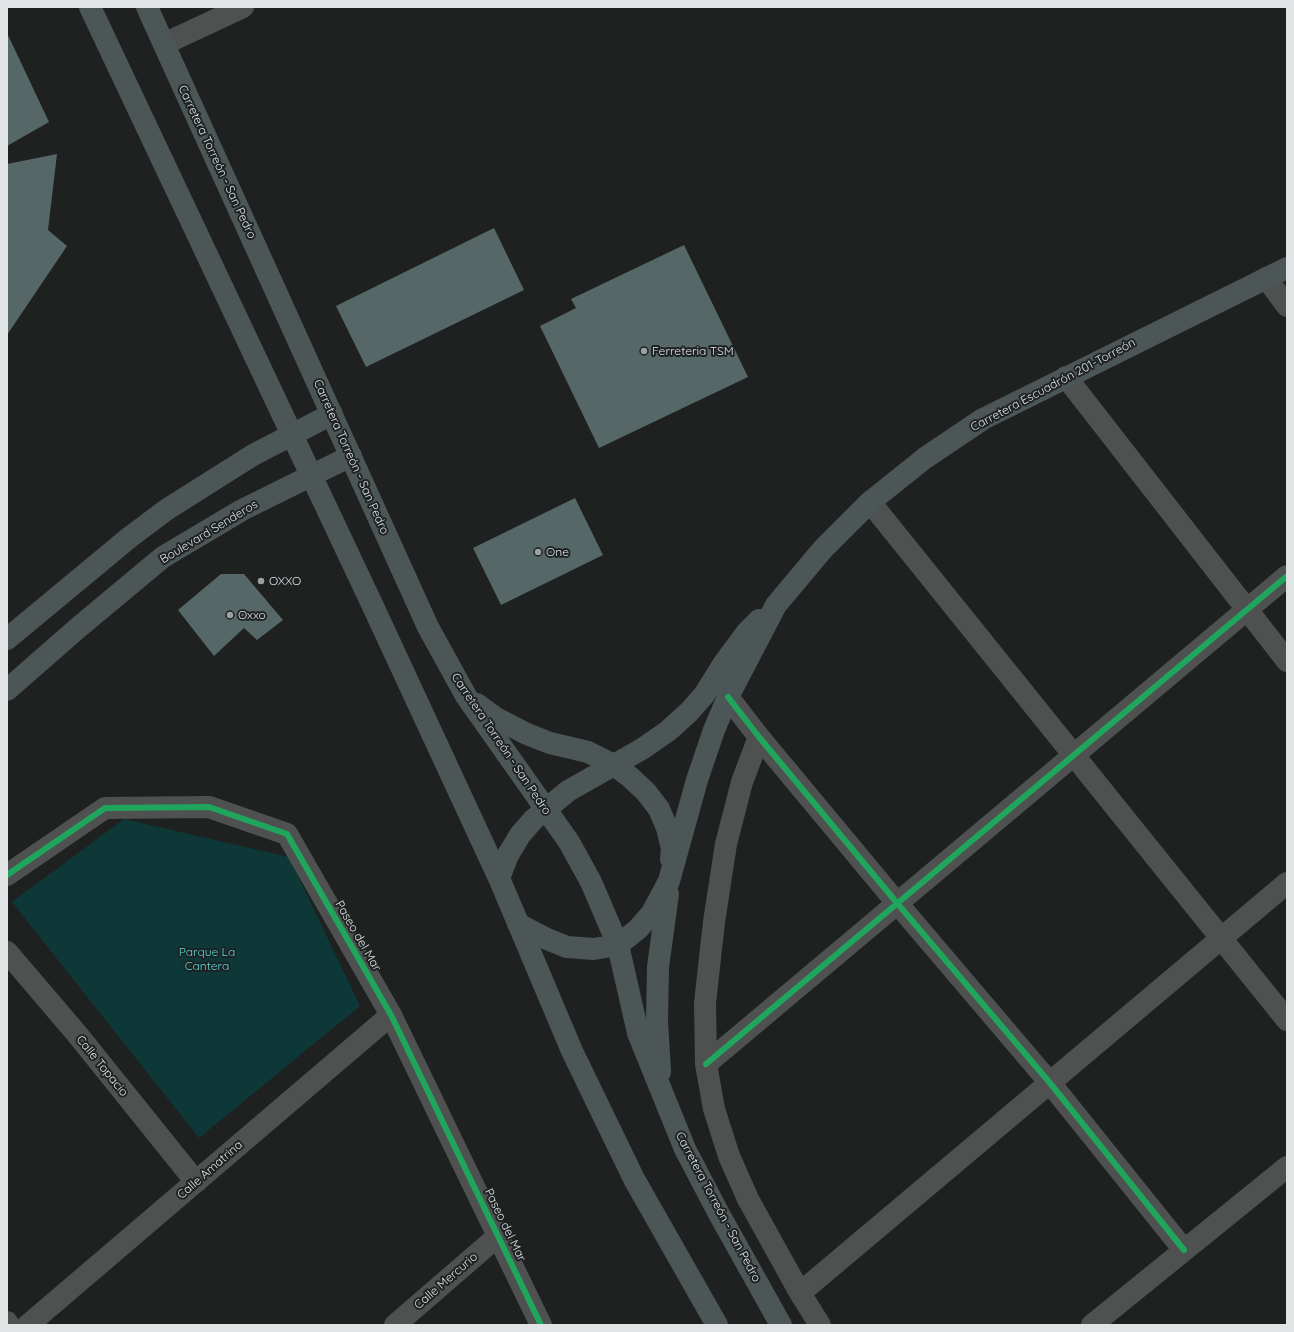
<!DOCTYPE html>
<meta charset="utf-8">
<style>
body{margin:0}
#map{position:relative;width:1294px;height:1332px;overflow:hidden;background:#1f2121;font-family:Quicksand,sans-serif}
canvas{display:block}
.frame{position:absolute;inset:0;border:8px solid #e1e4e4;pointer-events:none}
</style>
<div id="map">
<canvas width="1294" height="1332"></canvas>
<div class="frame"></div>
</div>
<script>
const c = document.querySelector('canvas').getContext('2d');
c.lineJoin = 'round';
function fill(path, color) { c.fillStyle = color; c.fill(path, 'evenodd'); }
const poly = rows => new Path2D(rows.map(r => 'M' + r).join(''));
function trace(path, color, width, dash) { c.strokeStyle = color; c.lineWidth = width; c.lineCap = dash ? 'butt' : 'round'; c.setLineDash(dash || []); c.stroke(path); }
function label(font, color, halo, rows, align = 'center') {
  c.font = font + ' Quicksand,sans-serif'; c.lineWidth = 4; c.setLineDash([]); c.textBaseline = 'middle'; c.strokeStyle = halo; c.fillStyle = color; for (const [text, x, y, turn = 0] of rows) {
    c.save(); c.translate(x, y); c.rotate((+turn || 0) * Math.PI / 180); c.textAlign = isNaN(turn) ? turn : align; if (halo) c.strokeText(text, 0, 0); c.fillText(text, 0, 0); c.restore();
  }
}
const green = poly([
 [124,819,289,857,360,1006,199,1138,12,902]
]);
const building = poly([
 [7,33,49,122,7,146],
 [57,154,48,230,67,246,7,335,7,164],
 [494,228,524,290,366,367,336,306],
 [684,245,748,377,599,448,540,326,576,308,571,299],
 [575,498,603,555,501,605,473,548],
 [221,574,244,574,283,620,257,640,244,628,214,656,178,610]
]);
const minor = poly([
 [164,44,243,7],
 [1266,278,1287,306],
 [1066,377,1287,661],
 [870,502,1287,1020],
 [728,697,759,737,897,903,1050,1083,1184,1250],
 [759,737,742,782,726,844,714,922,705,1003,706,1064,714,1109,729,1156,748,1199,800,1293,820,1325],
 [7,875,105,808,209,807,287,834,391,1015,541,1325],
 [7,952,77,1034,196,1182],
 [706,1064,1287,576],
 [800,1293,1287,883],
 [7,1322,9,1325],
 [28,1325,391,1015],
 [395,1325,498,1236],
 [1092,1325,1287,1167]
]);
const major = poly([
 [90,7,371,602,499,878,572,1051,634,1179,717,1325],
 [147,7,428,627,466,696,569,842,591,882,618,945,638,1033,685,1149,719,1214,781,1325],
 [7,639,130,537,166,510,253,455,332,414],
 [7,690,79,627,163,557,242,510,351,456],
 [477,704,496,718,527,734,550,743,588,752,614,765,630,777,646,792,659,809,667,828,672,849,671,859],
 [499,878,508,855,520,835,533,820,568,791,642,749,668,731,689,712,704,695,724,663,747,632,759,620],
 [518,924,547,939,567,947,594,949,618,945,638,929,652,913,669,881,697,780,714,730,728,697,776,605,823,549,870,502,925,458,983,419,1287,268],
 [660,1072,657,1021,658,967,668,894]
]);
const cycleway = poly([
 [728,697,759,737,897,903,1050,1083,1184,1250],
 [7,875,105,808,209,807,287,834,391,1015,541,1325],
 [706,1064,1287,576]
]);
const markers = [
 [644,351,4,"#9da0a0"],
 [538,552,4,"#9da0a0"],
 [261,581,4,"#9da0a0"],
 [230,615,4,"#9da0a0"]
];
const streetNames = [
 ["Carretera Torreón - San Pedro",217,162,65],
 ["Carretera Escuadrón 201-Torreón",1053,385,-28],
 ["Carretera Torreón - San Pedro",351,457,66],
 ["Boulevard Senderos",209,532,-31],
 ["Carretera Torreón - San Pedro",501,744,56],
 ["Paseo del Mar",358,936,60],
 ["Calle Topacio",102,1066,51],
 ["Calle Amatrina",210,1170,-41],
 ["Carretera Torreón - San Pedro",718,1207,62],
 ["Paseo del Mar",505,1225,64],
 ["Calle Mercurio",446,1281,-41]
];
const poiNames = [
 ["Ferreteria TSM",652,351],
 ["One",546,552],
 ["OXXO",269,581],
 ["Oxxo",238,615]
];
const parkNames = [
 ["Parque La",207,952],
 ["Cantera",207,966]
];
fill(green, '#0d3837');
fill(building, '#566767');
trace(minor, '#4f5050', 22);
trace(major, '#4c5656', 22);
trace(cycleway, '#20a55d', 6);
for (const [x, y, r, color] of markers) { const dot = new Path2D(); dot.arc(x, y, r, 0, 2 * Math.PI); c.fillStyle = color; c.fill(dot); trace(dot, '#1e2222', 1.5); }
label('12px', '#e1e4e4', '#1e2222', streetNames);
label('12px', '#e1e4e4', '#1e2222', poiNames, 'left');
label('12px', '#57dcdb', '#1e2222', parkNames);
</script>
